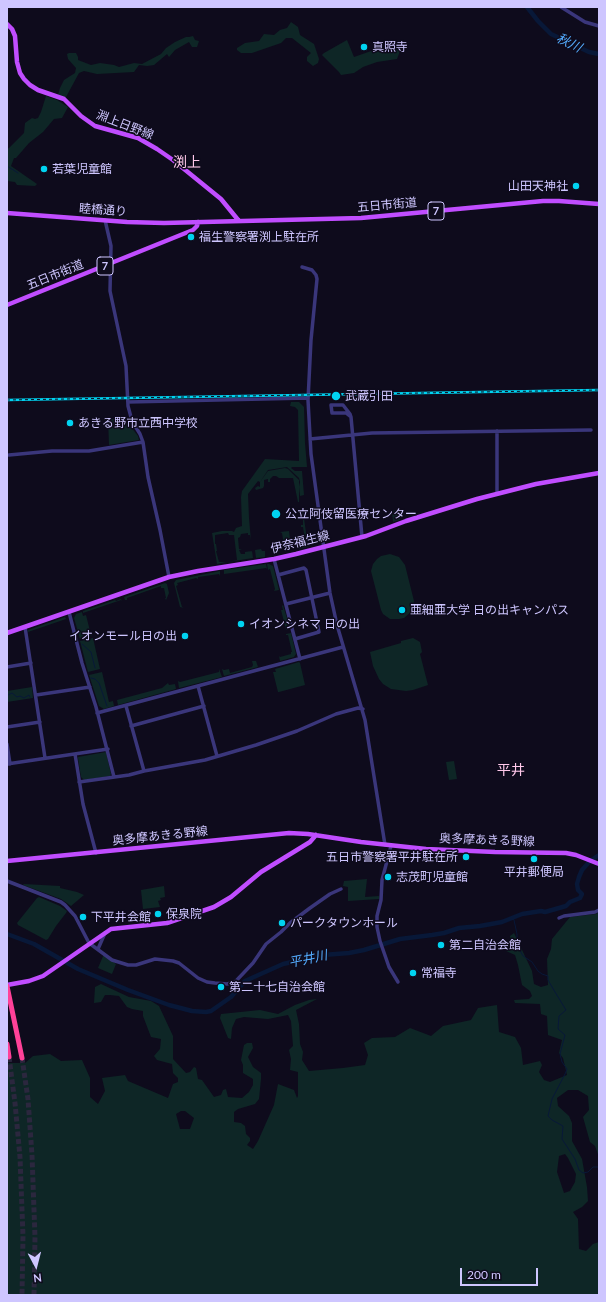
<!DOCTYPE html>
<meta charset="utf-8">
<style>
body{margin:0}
#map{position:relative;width:606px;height:1302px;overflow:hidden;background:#0e0b1c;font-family:Lato,sans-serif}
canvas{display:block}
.frame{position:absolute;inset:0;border:8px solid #cec6ff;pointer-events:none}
.north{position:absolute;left:16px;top:1246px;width:40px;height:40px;-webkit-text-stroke:3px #0e0b1c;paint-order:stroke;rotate:173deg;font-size:11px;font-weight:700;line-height:16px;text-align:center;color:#cec6ff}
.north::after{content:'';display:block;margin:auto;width:14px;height:18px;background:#cec6ff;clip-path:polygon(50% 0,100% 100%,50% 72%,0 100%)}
.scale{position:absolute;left:460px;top:1268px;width:78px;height:18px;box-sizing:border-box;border:2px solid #cec6ff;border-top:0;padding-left:5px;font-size:12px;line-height:14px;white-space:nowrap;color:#cec6ff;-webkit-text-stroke:3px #0e0b1c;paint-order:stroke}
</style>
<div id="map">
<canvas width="606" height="1302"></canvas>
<div class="frame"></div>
<div class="north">N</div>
<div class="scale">200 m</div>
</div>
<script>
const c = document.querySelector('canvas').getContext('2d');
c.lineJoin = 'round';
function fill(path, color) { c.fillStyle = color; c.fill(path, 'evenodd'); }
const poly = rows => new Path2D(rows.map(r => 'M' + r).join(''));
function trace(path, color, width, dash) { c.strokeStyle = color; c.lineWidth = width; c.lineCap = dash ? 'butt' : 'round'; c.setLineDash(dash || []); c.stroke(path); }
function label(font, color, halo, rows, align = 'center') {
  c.font = font + ' Lato,"Noto Sans JP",sans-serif'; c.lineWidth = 3; c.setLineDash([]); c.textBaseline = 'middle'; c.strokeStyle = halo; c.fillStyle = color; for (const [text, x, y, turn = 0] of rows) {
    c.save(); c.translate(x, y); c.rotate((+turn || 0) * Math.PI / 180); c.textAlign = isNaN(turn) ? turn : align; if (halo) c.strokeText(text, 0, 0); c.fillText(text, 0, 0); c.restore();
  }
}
const green = poly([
 [291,22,298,27,300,35,314,44,319,59,318,63,313,66,307,61,307,57,311,53,292,38,286,38,281,43,252,53,241,53,237,50,237,48,245,43,259,41,264,34,274,35,280,30,287,28],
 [193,36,195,40,199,41,197,47,192,47,189,42,175,50,169,57,167,54,154,65,147,66,139,65,134,72,97,74,84,71,79,73,66,97,63,98,58,95,60,88,64,80,75,73,76,68,68,59,67,54,69,53,76,53,78,57,78,60,91,65,100,63,114,65,119,67,134,63,142,64,161,54,166,48,175,42,186,37,189,37],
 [347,40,354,57,377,49,403,43,397,59,377,62,363,67,354,73,341,75,339,72,322,55,324,53],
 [46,96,57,100,68,107,62,118,54,119,43,132,29,143,16,158,14,158,11,166,37,184,35,186,17,185,15,182,7,181,7,149,9,148,24,133,25,123,32,118,35,119,38,118,41,112],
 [291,402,299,402,304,407,305,443,307,467,292,467,291,468,295,471,302,471,304,495,300,496,299,487,300,482,299,478,287,467,268,470,260,482,258,481,248,494,249,518,251,541,249,542,251,541,250,535,248,535,248,533,241,534,240,537,238,538,239,549,242,549,239,550,241,554,245,554,245,552,252,551,251,544,249,544,251,544,253,558,228,562,237,560,234,535,229,535,228,533,215,535,215,544,216,544,217,551,216,551,219,562,226,562,217,564,212,533,222,531,232,531,234,532,236,528,242,526,241,497,242,491,265,459,299,461,298,410,295,407,290,406],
 [108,419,128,419,131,427,138,436,139,440,109,445],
 [285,468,288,469,299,480,299,502,298,502,293,478,279,478,276,476,273,476,270,479,270,482,268,482,268,479,264,480,264,486,263,488,256,490,255,488,258,486,260,487,260,482,268,471],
 [399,510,400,520,393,522,392,511],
 [303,511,308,547,299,549,298,541,300,541,301,543,303,543,303,541,305,540,303,527,301,527,301,525,303,525,303,519,296,520,296,517,297,519,299,518,302,514,300,512],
 [289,531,291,546,281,547,284,546,282,533,280,532],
 [261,549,262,551,265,551,265,557,256,558,255,550],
 [390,554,399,557,405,565,414,601,413,609,411,612,404,618,399,619,390,619,383,614,381,610,371,571,373,564,377,559,381,556],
 [266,564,267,569,266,568,224,574,224,570],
 [267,564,269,564,273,566,279,590,274,591,275,589,270,569,268,570],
 [220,571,220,576,219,574,198,577,198,579,196,578,177,583,178,585,176,586,182,607,184,608,180,607,174,583,176,580],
 [165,583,167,584,169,593,166,600,165,598,166,598,164,588,161,588,161,586,127,598,127,600,125,600,124,597],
 [121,599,122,602,121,600,83,613,83,611,115,600,116,601],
 [283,605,289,625,286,626,287,630,286,630,281,610,283,610,282,606],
 [82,612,83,616,86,615,91,635,93,635,80,639,74,618,76,614],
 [65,617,66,619,28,632,28,630],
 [291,633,296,654,294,657,280,661,279,656,280,657,291,654,291,652,292,652,288,635,286,635,286,634],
 [93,638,100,669,88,672,80,641],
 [413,638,420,642,422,652,420,654,428,685,413,690,406,691,391,689,383,684,379,679,373,666,370,652,401,643,401,641],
 [252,661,256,661,258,667,224,676,222,669,224,670,229,669,230,673,252,667,253,665],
 [299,662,300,663,305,685,279,692,278,692,273,672,276,672,275,669],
 [219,669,222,677,179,688,178,681,180,682,219,672],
 [102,672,109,702,113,701,114,706,104,709,99,706,89,675],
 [168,683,169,685,175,684,176,689,118,705,117,700,162,688],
 [32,687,33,698,7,702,7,691],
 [106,752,111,774,110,776,84,780,81,777,78,758,78,757],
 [454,761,457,779,449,780,446,762],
 [367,879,365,897,379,896,379,899,348,901,348,887,343,886,344,881],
 [24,884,60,886,60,888,77,892,84,895,71,906,61,899,23,885],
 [164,886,165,897,160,898,161,900,158,901,160,907,143,909,141,890],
 [39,897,60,906,67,911,66,913,56,926,48,939,46,940,18,925,17,923,37,898],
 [599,912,599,1157,595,1146,590,1142,583,1117,589,1110,588,1096,578,1090,568,1090,557,1098,558,1106,569,1116,572,1123,572,1141,582,1159,587,1187,588,1201,582,1207,573,1212,578,1219,579,1249,586,1251,593,1244,599,1242,599,1295,7,1295,7,1063,25,1063,33,1056,50,1054,61,1061,82,1060,90,1078,90,1097,98,1104,105,1091,102,1078,125,1075,128,1081,168,1098,173,1084,178,1082,178,1078,173,1073,172,1064,157,1060,154,1056,160,1049,161,1039,151,1037,143,1016,143,1011,132,1009,127,1007,119,996,110,995,105,995,101,1002,94,1003,95,987,101,984,129,997,151,1001,159,1006,173,1036,173,1059,186,1073,190,1072,194,1067,196,1068,198,1079,202,1080,214,1097,221,1095,223,1090,226,1089,228,1097,242,1098,249,1092,253,1085,253,1079,243,1073,243,1065,241,1060,244,1045,247,1043,252,1043,253,1048,248,1057,253,1067,261,1073,261,1079,259,1099,255,1104,238,1109,234,1112,234,1122,241,1123,245,1126,246,1134,250,1138,250,1141,247,1145,253,1149,258,1141,274,1105,278,1084,294,1090,297,1098,298,1096,298,1072,290,1070,291,1059,289,1050,293,1046,291,1021,288,1015,268,1019,244,1017,236,1019,232,1028,231,1039,228,1038,220,1018,221,1014,260,1010,278,1014,295,1005,309,1000,317,999,296,1010,299,1024,300,1044,303,1052,302,1060,309,1071,343,1068,365,1065,368,1055,364,1043,372,1038,395,1037,410,1028,431,1036,443,1026,471,1020,478,1008,497,1005,499,1032,515,1037,521,1048,523,1065,540,1061,542,1065,539,1072,544,1080,550,1082,567,1075,563,1058,559,1053,562,1040,548,1035,547,1016,541,1014,540,1004,515,1003,514,1000,529,999,532,996,530,991,522,985,518,965,515,955,506,951,512,947,510,936,514,933,532,971,534,984,541,987,548,985,547,959,551,949,552,939,570,917,596,914],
 [181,1111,185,1111,194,1118,190,1129,180,1129,176,1114],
 [565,1154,568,1158,576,1174,575,1182,570,1191,564,1193,557,1172,559,1156],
 [104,954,116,964,112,974,98,968]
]);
const stream = poly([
 [7,166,18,173],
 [82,644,91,652,95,668],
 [91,678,95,679,99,683,107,706],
 [8,695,12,693,17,697,20,696,24,698,29,695,30,697],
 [512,918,514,920,517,934,517,945,523,956,532,962,538,971,542,974,548,976,548,980,555,992,566,1010,559,1016,558,1029,565,1035,560,1054,562,1062,567,1069,565,1074,552,1099,548,1116,552,1120,563,1126,562,1139,575,1159,579,1170,583,1173,588,1172,593,1167,599,1167]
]);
const river = poly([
 [527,7,538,21,551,34,589,52,599,54],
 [7,934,34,944,78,969,128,990,169,1005,192,1011,206,1012,211,1011,231,997,245,981,283,964,323,955,349,953,364,950,400,939,432,935,444,933,459,928,480,926,502,922,522,914,541,911,545,912,566,906,570,902,580,898,582,894,578,890,577,884,579,877,582,870,590,861,599,855]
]);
const highwayTunnel = poly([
 [9,1057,15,1103,20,1157,23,1236,22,1295],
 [22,1058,28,1099,32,1155,35,1237,34,1295]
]);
const minor = poly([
 [561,7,585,22,599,26],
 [105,220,111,246,110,291,126,366,128,406,132,421,140,434,143,442,148,477,160,530,169,577],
 [302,267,312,270,316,275,317,279,311,340,308,400,311,454,323,542,330,593,337,625,365,720,385,845],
 [128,402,308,398],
 [351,417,346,413,332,413,331,405,343,405,350,414,351,417,362,537],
 [497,431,497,493],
 [310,439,372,433,591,430],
 [9,455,52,451,89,451,143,442],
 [274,559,300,659],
 [278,575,304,568,306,570,319,632,295,639],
 [286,604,330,593],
 [69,612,82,663,96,707,114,777],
 [25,627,45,758],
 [7,667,31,663],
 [198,686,217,756],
 [36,695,90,687],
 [126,706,144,771],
 [97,713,343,647],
 [131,726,204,706],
 [7,727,40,722],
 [7,744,10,764],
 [75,754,83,804,96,853],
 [7,764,108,749],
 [79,782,129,775,144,771,205,760,256,745,297,731,336,714,358,708,363,709],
 [391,846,382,880,381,900,377,916,377,927,380,941,389,967,398,982],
 [7,881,61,902,65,905,75,916,89,943,112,960,128,965,136,965,155,959,173,961,179,963,198,978,207,982,215,983,227,984,235,982,253,963,266,944,281,932,290,923,310,908,330,894,341,889],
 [559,918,564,916,595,912,599,910],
 [98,949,105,933]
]);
const major = poly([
 [7,24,12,29,15,36,17,62,20,73,24,79,30,85,38,90,64,99,81,116,95,126,138,138,157,149,173,160,221,199,239,221],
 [7,213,127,222,164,223,361,218,543,201,559,201,599,204],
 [7,305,193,230,197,226,198,222],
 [7,633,169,577,198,571,274,559,296,554,366,536,406,521,477,499,536,484,599,473],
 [7,861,289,833,308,834,361,842,426,849,495,852,566,853,576,855,599,864],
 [7,985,29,981,43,976,111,929,167,923,214,907,231,897,261,872,310,842,316,835]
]);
const highway = poly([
 [7,986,22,1058],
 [7,1044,9,1057]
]);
const rail = poly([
 [7,400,599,390]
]);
const markers = [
 [364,47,4,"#00d3f1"],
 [44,169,4,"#00d3f1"],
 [576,186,4,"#00d3f1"],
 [191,237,4,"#00d3f1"],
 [336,396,5,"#00d3f1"],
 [70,423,4,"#00d3f1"],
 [276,514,5,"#00d3f1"],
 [402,610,4,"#00d3f1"],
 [241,624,4,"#00d3f1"],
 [185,636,4,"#00d3f1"],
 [466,857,4,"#00d3f1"],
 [534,859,4,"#00d3f1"],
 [388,877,4,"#00d3f1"],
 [158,914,4,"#00d3f1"],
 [83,917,4,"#00d3f1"],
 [282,923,4,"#00d3f1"],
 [441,945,4,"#00d3f1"],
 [413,973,4,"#00d3f1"],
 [221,987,4,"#00d3f1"]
];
const shields = [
 [436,211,16],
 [105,266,16]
];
const shieldNames = [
 ["7",436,211],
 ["7",105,266]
];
const poiNames = [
 ["真照寺",372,47],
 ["若葉児童館",52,169],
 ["山田天神社",568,186,"right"],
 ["福生警察署渕上駐在所",199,237],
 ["武蔵引田",345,396],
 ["あきる野市立西中学校",78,423],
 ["公立阿伎留医療センター",285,514],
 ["亜細亜大学 日の出キャンパス",410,610],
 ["イオンシネマ 日の出",249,624],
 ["イオンモール日の出",177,636,"right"],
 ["五日市警察署平井駐在所",458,857,"right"],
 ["平井郵便局",534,872,"center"],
 ["志茂町児童館",396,877],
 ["保泉院",166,914],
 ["下平井会館",91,917],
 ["パークタウンホール",290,923],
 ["第二自治会館",449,945],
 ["常福寺",421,973],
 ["第二十七自治会館",229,987]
];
const streetNames = [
 ["淵上日野線",125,125,21],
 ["五日市街道",387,205,-5],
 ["睦橋通り",103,210,4],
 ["五日市街道",55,275,-22],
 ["伊奈福生線",300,542,-14],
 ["奥多摩あきる野線",160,836,-6],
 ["奥多摩あきる野線",487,840,2]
];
const waterNames = [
 ["秋川",569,43,26],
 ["平井川",308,959,-12]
];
const quarterNames = [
 ["渕上",187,162],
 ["平井",511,770]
];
fill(green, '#0e2626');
trace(stream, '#081838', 1);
trace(river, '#081838', 4.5);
trace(highwayTunnel, '#2b273e', 5, [5, 2.5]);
trace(minor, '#3a367b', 3.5);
trace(major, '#c04dff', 4.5);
trace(highway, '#ff4198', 5);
trace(rail, '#00d3f1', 2.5);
trace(rail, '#0e0b1c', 1, [3]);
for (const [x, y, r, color] of markers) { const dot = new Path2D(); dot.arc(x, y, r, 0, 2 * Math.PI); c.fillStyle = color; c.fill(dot); trace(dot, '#0e0b1c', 1.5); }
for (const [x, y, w] of shields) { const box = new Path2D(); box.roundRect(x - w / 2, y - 9, w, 18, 3); c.fillStyle = '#0e0b1c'; c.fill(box); trace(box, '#cec6ff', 1); }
label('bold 11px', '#cec6ff', null, shieldNames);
label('12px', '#cec6ff', '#0e0b1c', poiNames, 'left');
label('12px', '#cec6ff', '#0e0b1c', streetNames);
label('italic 13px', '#54acff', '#0e0b1c', waterNames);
label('14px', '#ffc8ea', '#0e0b1c', quarterNames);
</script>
